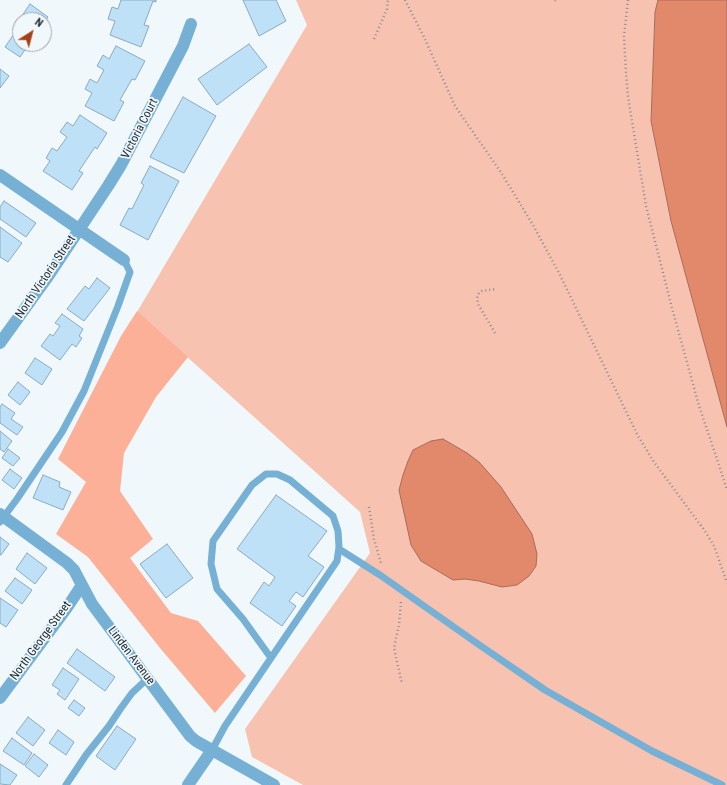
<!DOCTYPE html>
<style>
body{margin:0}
#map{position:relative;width:727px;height:785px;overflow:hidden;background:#f1f8fc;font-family:"Roboto Condensed",sans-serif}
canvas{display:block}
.north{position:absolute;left:12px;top:12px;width:40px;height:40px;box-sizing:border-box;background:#f1f8fc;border:1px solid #9ca5ab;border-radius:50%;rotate:36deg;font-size:11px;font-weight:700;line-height:16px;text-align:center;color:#1c2932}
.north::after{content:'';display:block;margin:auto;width:14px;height:18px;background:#a64019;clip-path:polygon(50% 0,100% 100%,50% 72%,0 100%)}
</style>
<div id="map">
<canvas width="727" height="785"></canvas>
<div class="north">N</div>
</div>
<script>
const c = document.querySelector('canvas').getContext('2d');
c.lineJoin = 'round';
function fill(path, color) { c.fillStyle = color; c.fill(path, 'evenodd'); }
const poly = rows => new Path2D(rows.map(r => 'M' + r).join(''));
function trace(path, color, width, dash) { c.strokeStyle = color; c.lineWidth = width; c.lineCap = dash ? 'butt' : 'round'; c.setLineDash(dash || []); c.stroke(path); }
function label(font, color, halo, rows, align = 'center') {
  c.font = font + ' "Roboto Condensed",sans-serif'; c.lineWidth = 3.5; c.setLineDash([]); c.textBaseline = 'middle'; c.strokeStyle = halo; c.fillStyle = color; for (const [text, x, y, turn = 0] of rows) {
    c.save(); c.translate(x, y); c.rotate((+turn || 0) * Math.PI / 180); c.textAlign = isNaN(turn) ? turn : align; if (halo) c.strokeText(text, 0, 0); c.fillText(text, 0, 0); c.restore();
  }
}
const green = poly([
 [296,0,658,0,655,12,651,121,671,221,727,427,727,785,303,785,252,757,245,729,370,553,360,512,137,312,307,25]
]);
const forest = poly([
 [137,311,188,357,156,397,124,453,120,491,153,539,130,558,171,613,198,621,246,676,215,713,160,648,88,557,56,534,86,482,58,459,121,336]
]);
const water = poly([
 [658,0,727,0,727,427,671,221,651,121,655,12,658,0],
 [443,439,467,453,479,462,501,487,532,534,537,554,536,566,529,576,517,585,502,587,479,581,465,579,453,580,421,561,411,545,399,490,403,475,408,461,413,450,431,441,443,439]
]);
const building = poly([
 [121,0,156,0,156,2,153,1,144,25,149,26,141,47,110,35,115,21,108,19,112,7,118,9,121,0],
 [243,0,276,0,286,21,259,36,243,0],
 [30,4,48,17,44,23,44,20,20,20,20,44,29,44,20,57,5,47,16,31,13,29,30,4],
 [249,44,267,67,217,105,198,79,249,44],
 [116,46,145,61,135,80,132,79,120,100,124,102,114,121,85,106,92,93,85,89,90,79,97,83,104,70,97,66,103,55,109,59,116,46],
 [0,69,9,76,0,88,0,69],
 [183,97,216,116,184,173,150,157,183,97],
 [80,115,107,133,97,149,95,147,79,171,83,173,72,190,43,171,50,161,46,158,52,148,57,151,67,137,60,132,67,122,73,126,80,115],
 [150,166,179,181,148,240,120,225,129,208,132,209,144,185,141,183,150,166],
 [4,201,36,223,26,237,0,219,0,207,4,201],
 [0,227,22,243,8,262,0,257,0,227],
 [97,278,110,288,84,321,67,309,85,286,89,289,97,278],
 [62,314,83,329,79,336,82,338,76,347,72,344,60,360,41,346,50,334,53,336,60,326,55,323,62,314],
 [35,358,52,369,42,385,25,373,35,358],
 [18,382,30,392,20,405,8,395,18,382],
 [2,404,15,413,11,419,23,427,17,435,0,423,0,407,2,404],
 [0,431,12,441,4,452,0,449,0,431],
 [8,449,20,458,13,466,2,458,8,449],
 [10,469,22,478,14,489,2,480,10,469],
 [43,475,60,482,59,487,71,492,63,510,33,498,43,475],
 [276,495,327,531,308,556,324,567,303,597,296,592,289,601,296,606,282,626,250,603,264,582,269,586,275,577,237,549,276,495],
 [0,537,9,544,1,555,0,555,0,537],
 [167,544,193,578,166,598,140,564,167,544],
 [27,553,47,568,35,584,16,569,27,553],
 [15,578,32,590,22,604,5,591,15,578],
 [0,598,18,610,6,627,0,623,0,598],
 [77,649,115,677,105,691,67,663,77,649],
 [63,668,79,679,65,700,57,694,60,690,52,685,63,668],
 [74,700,85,708,79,716,68,708,74,700],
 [28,717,45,730,33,746,16,733,28,717],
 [117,726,136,739,115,770,96,756,117,726],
 [58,730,74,742,66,755,49,743,58,730],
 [12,738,32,753,24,765,3,751,12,738],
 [34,754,48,765,39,777,25,766,34,754],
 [0,764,17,775,10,785,0,784,0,764]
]);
const path = poly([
 [405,0,424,37,455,106,502,174,533,225,559,273,638,436,654,462,705,531,714,546,727,583],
 [555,0,556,1,558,0],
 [628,0,624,36,626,73,628,97,646,206,672,308,699,406,717,459,727,490],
 [374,39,387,9,388,0],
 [495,333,478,304,477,298,479,293,482,291,496,289],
 [369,507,374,539,381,563],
 [401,602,399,625,394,648,402,684]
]);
const lane = poly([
 [0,522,17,499,62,432,84,391,118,306,130,272,124,260],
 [339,549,380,575,478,644,545,690,652,751,722,785],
 [212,750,225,726,271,658,243,619,217,589,211,564,213,541,252,485,266,474,277,474,290,480,333,516,338,531,339,547,337,561,271,658],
 [66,785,86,755,109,726,121,708,132,693,147,679]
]);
const street = poly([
 [0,175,124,260],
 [0,343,49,275,108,186,121,165,183,46,191,24],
 [0,514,67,563,74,570,92,604,190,736,196,741,274,785],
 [0,698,66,609,82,585],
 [188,785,212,750]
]);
const streetNames = [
 ["Victoria Court",140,129,-63],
 ["North Victoria Street",46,277,-56],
 ["North George Street",41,641,-54],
 ["Linden Avenue",131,656,53]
];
fill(green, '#f7c2b0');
fill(forest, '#fbb097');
fill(water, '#e3896b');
trace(water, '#a76c5a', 1);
fill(building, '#bee1f7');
trace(building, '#8aaac0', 1);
trace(path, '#869096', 2.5, [1, 3]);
trace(lane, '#76b0d5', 7);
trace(street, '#76b0d5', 12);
label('12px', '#1c2932', '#f1f8fc', streetNames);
</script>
